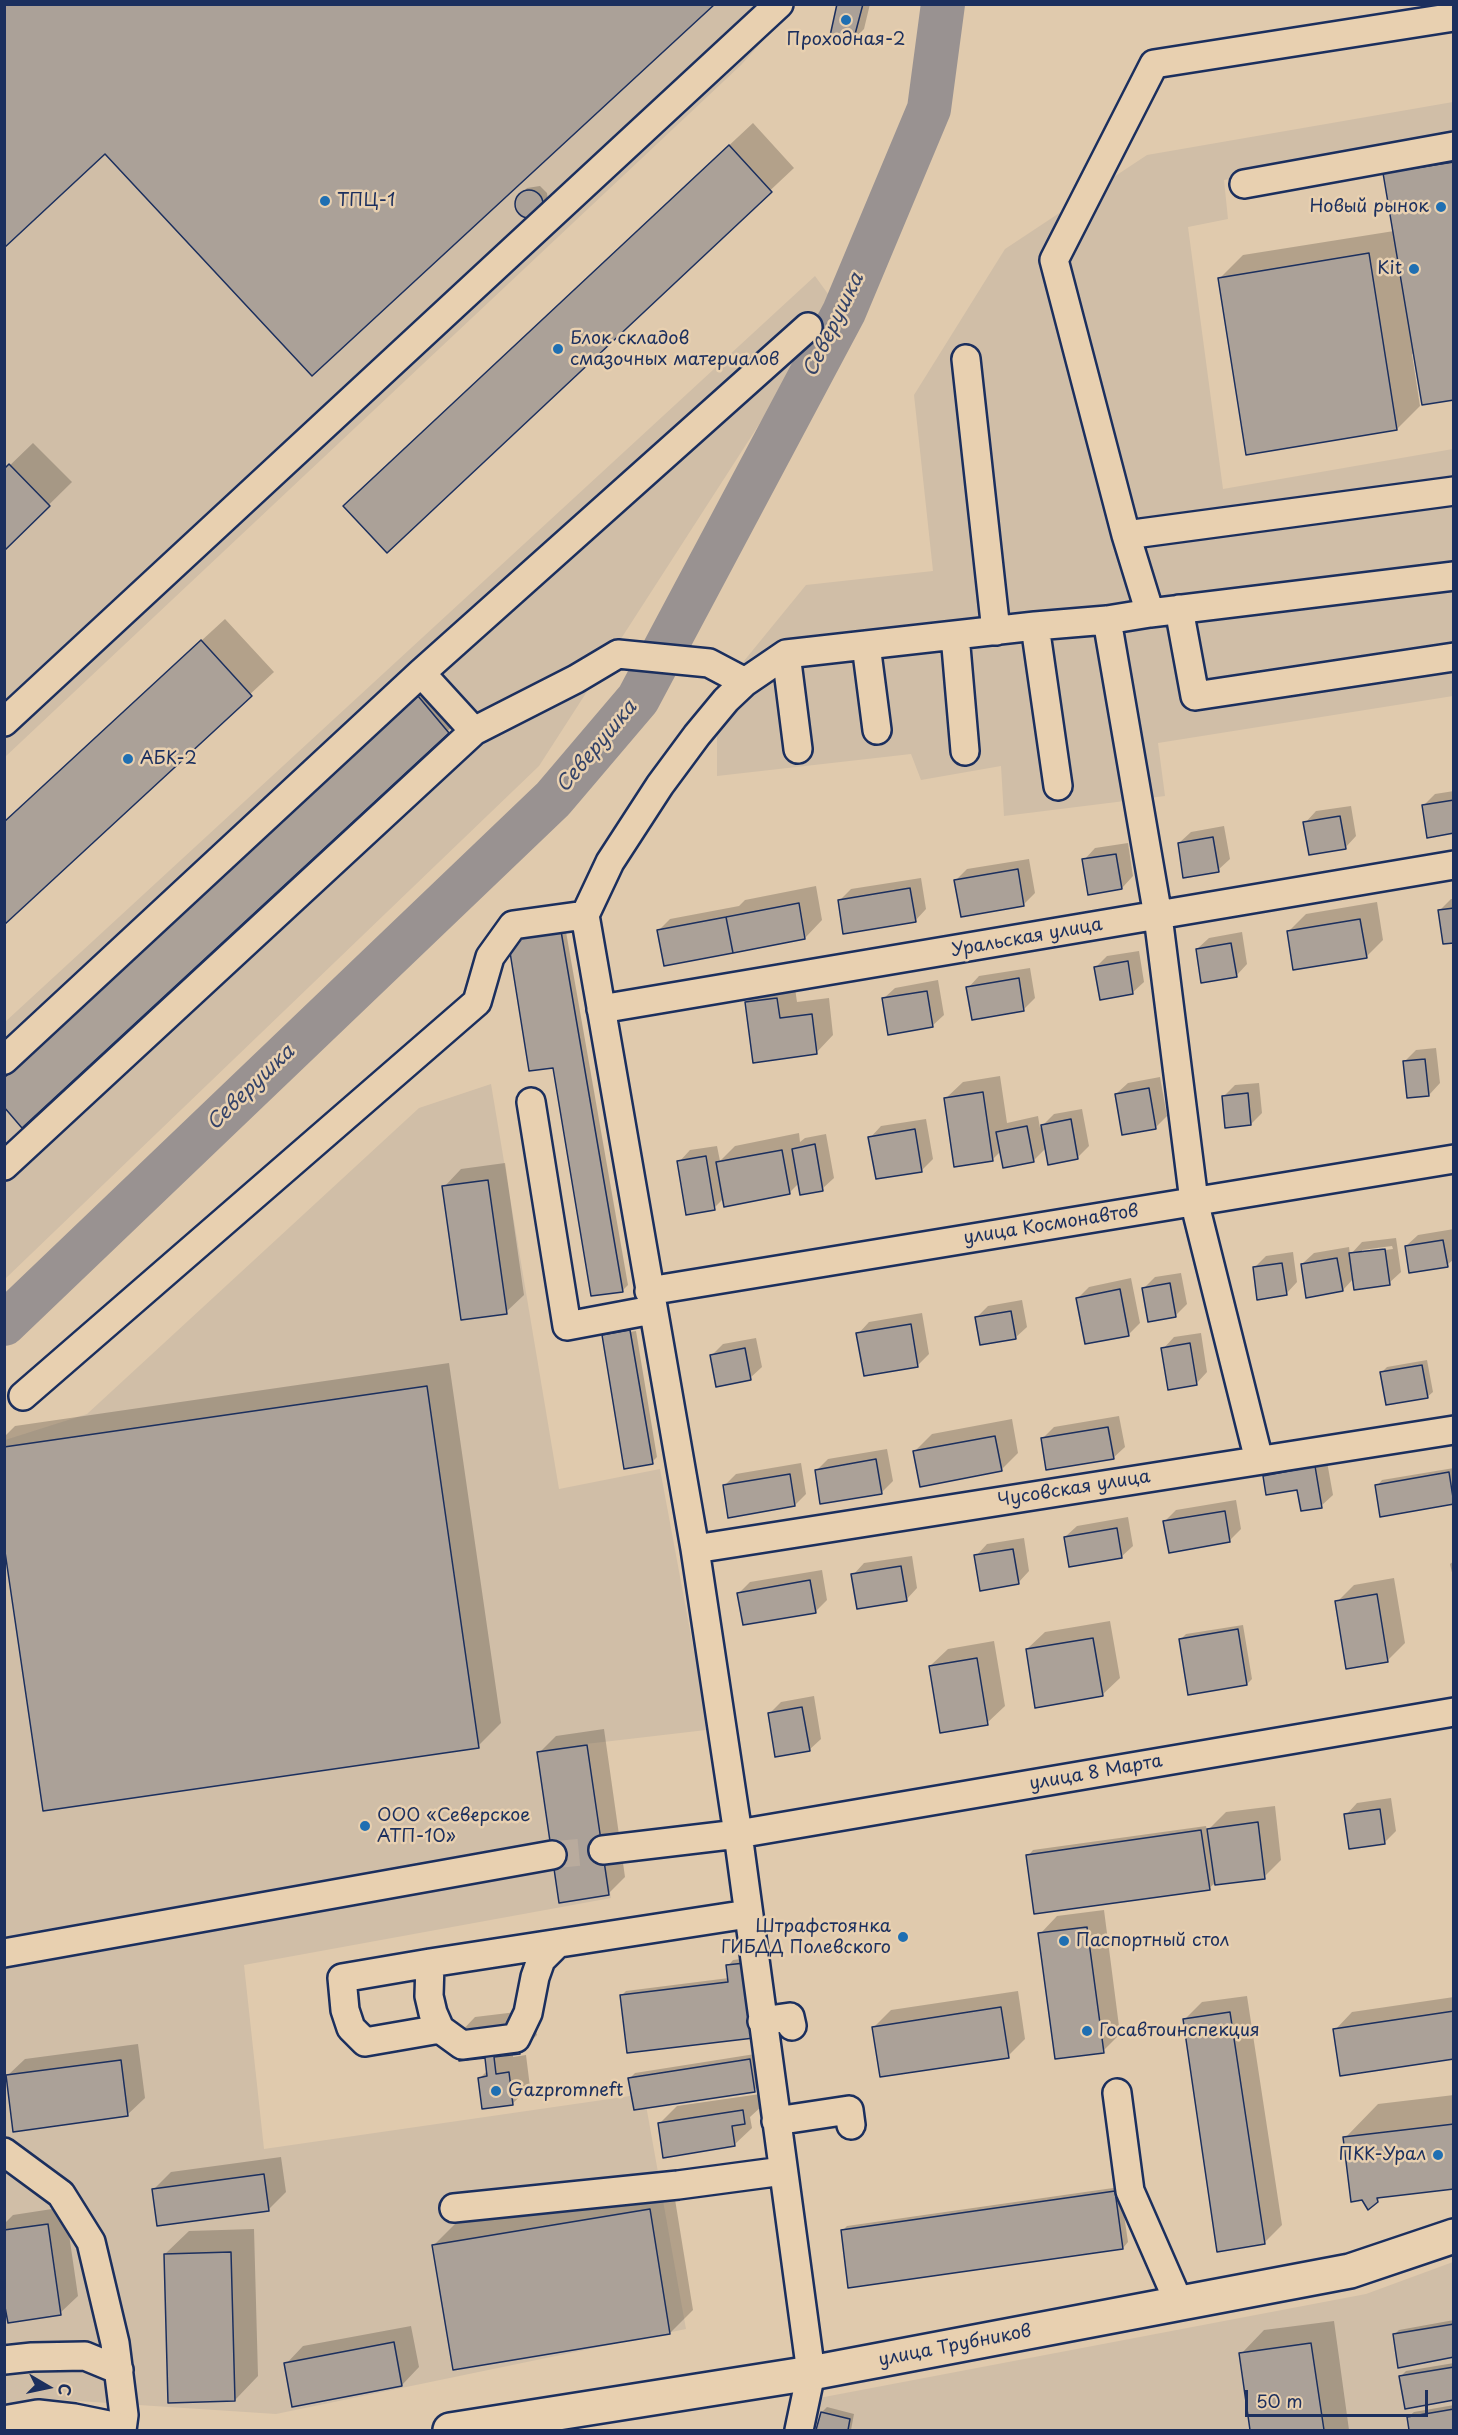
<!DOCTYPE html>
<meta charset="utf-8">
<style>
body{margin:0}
#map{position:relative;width:1458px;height:2435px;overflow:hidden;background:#e0caad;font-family:"Playpen Sans",sans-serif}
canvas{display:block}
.frame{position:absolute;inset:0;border:6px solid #1b2f5e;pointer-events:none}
.north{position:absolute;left:18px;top:2357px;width:60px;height:60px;-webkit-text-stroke:4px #e8d0b0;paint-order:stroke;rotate:99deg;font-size:16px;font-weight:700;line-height:24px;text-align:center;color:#1b2f5e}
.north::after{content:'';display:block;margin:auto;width:21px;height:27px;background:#1b2f5e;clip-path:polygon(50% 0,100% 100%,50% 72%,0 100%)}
.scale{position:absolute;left:1245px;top:2390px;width:183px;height:27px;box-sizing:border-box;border:3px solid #1b2f5e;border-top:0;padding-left:8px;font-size:18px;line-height:21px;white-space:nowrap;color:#1b2f5e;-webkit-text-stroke:4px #e8d0b0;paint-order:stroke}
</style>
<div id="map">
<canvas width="1458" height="2435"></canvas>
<div class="frame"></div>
<div class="north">С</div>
<div class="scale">50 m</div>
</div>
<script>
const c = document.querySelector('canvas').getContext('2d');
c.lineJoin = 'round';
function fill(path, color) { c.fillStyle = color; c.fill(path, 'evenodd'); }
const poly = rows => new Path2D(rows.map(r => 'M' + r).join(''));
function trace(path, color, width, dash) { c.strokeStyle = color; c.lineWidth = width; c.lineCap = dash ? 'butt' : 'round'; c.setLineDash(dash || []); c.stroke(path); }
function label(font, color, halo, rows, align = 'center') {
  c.font = font + ' "Playpen Sans",sans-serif'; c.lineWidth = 5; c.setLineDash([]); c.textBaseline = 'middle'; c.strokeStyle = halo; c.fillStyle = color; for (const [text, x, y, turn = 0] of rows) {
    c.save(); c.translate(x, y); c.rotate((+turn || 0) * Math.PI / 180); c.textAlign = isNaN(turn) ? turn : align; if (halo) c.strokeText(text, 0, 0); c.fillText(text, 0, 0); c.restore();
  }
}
const built = poly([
 [5,5,795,5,741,65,5,757],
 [1453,102,1453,138,1224,180,1228,219,1188,227,1223,489,1453,449,1453,696,1158,743,1165,796,1004,816,1001,766,921,780,911,754,717,776,717,694,806,585,933,571,914,395,1005,249,1147,155],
 [815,276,836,305,539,766,5,1279,5,1022],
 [491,1084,559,1489,660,1469,697,1668,706,1730,586,1744,611,1898,244,1965,264,2149,644,2094,686,2329,276,2414,47,2399,5,2407,5,1440,87,1414,419,1108],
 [1453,2262,1453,2430,810,2430,819,2398,1366,2294]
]);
const shadow = poly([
 [839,4,870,4,864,29,853,40],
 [753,123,794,168,387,550,368,483],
 [1454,158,1454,399,1414,353,1412,354,1420,406,1397,429,1220,278,1243,255,1394,231,1384,174,1390,168],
 [540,186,547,193,548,201,538,214,528,217,519,211,517,201,522,194,527,188],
 [33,443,72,482,4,549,4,471],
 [225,619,274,672,4,922,4,822],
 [424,692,453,726,22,1126,4,1079],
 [1454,791,1454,832,1423,806,1435,794],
 [1351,806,1356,836,1345,848,1305,823,1316,811],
 [1224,826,1230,859,1218,870,1179,843,1191,832],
 [1128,843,1133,876,1122,888,1084,860,1095,848],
 [1029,859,1035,893,1023,905,956,880,967,869],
 [921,878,926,909,915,921,839,901,851,889],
 [816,886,822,920,805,938,659,930,670,919,739,906,745,900],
 [1451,899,1454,899,1454,941,1439,911],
 [1377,902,1383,940,1366,957,1288,932,1306,914],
 [565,926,628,1285,623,1290,554,1066,510,946],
 [1242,932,1247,964,1236,976,1197,949,1209,938],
 [1139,951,1144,982,1132,993,1096,967,1107,956],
 [1030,968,1035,998,1023,1010,968,988,979,976],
 [938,980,944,1015,932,1026,883,999,895,988],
 [794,981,797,1002,829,998,833,1035,816,1053,746,1002,764,985],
 [1436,1048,1440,1083,1429,1095,1405,1061,1416,1050],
 [1000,1076,1007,1123,1038,1116,1040,1128,1054,1114,1082,1109,1089,1146,1078,1157,1047,1147,1033,1161,1001,1151,993,1159,945,1099,963,1082],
 [1160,1077,1167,1116,1155,1128,1116,1094,1128,1083],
 [1259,1083,1262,1113,1251,1124,1223,1097,1235,1085],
 [926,1119,933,1159,921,1171,870,1138,881,1126],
 [799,1133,800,1142,805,1138,826,1134,834,1178,822,1189,799,1183,789,1193,724,1198,714,1208,679,1162,690,1150,717,1146,720,1161,735,1146],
 [505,1163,524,1295,506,1312,444,1187,461,1169],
 [1454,1229,1454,1259,1447,1265,1406,1246,1418,1235],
 [1396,1238,1401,1272,1389,1283,1354,1278,1343,1290,1302,1264,1314,1253,1349,1247,1350,1255,1362,1242],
 [1392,1246,1393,1249,1362,1253,1362,1250],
 [1293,1252,1297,1282,1286,1294,1254,1268,1266,1256],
 [1181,1273,1187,1304,1175,1316,1144,1288,1155,1277],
 [1131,1278,1140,1323,1129,1334,1078,1298,1089,1287],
 [1022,1300,1027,1327,1015,1338,977,1317,988,1306],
 [922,1313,929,1354,918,1365,858,1334,869,1322],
 [635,1326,636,1328,607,1332,607,1335,636,1331,657,1457,652,1462,604,1335,609,1330],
 [1201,1333,1207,1372,1196,1384,1163,1349,1174,1337],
 [756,1338,762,1367,750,1378,711,1356,723,1344],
 [1427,1360,1433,1392,1427,1397,1382,1372,1387,1367],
 [449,1363,501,1723,478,1746,4,1535,4,1437,15,1426],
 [1119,1416,1125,1447,1113,1458,1043,1438,1054,1427],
 [1012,1419,1018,1453,1001,1470,915,1451,932,1434],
 [887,1449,893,1481,881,1493,816,1471,828,1459],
 [1326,1456,1333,1495,1321,1506,1298,1488,1265,1476,1276,1465],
 [801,1463,806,1494,795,1505,724,1486,736,1474],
 [1454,1468,1454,1502,1377,1486,1382,1480],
 [1236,1500,1241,1529,1229,1541,1165,1521,1176,1510],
 [1128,1517,1133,1546,1121,1557,1065,1537,1077,1526],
 [1024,1538,1029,1571,1018,1583,976,1556,987,1544],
 [912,1556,917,1588,906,1600,853,1575,864,1563],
 [1454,1561,1454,1581,1450,1564],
 [822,1570,827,1600,815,1612,739,1593,750,1582],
 [1394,1578,1405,1643,1388,1660,1337,1602,1354,1585],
 [1110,1621,1120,1678,1102,1695,1027,1649,1045,1632],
 [1243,1625,1252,1679,1247,1684,1181,1639,1186,1634],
 [994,1641,1005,1706,987,1723,930,1666,948,1649],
 [814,1696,821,1739,809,1750,770,1713,781,1702],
 [604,1729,625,1877,608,1894,539,1753,556,1736],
 [1391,1798,1396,1831,1384,1843,1346,1815,1357,1803],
 [1275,1806,1281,1860,1264,1877,1214,1884,1209,1888,1028,1856,1033,1850,1206,1826,1207,1831,1226,1812],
 [1104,1910,1120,2034,1103,2051,1040,1934,1057,1916],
 [750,1958,758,2031,621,1996,626,1991,729,1978,728,1966,733,1960],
 [1018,1991,1025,2039,1008,2056,874,2027,891,2010],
 [1247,1996,1282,2225,1264,2243,1184,2020,1202,2002],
 [1454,1997,1454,2058,1335,2030,1352,2012],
 [533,2010,537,2035,519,2053,513,2053,513,2057,526,2055,530,2087,512,2104,480,2078,488,2070,486,2056,458,2035,475,2017],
 [138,2044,145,2098,127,2115,7,2076,25,2059],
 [755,2054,760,2085,754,2090,630,2078,635,2073],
 [760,2094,762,2106,750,2117,752,2128,734,2145,659,2124,677,2106],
 [1454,2095,1454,2187,1381,2196,1377,2201,1345,2138,1378,2104],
 [281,2157,286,2192,268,2210,154,2189,171,2172],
 [673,2187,693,2310,670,2333,434,2245,457,2222],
 [1120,2187,1128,2242,1123,2248,842,2231,847,2226],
 [65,2207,78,2296,60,2313,4,2291,4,2224,13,2215],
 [254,2229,258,2376,235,2400,165,2254,189,2231],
 [1454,2320,1454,2356,1394,2335,1399,2330],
 [1334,2321,1349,2430,1252,2430,1241,2354,1264,2330],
 [411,2326,419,2367,402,2385,286,2364,303,2346],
 [1454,2363,1454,2399,1401,2376,1406,2371],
 [1454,2405,1454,2430,1411,2430,1408,2417,1414,2412],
 [827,2407,854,2414,851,2430,818,2430,822,2412]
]);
const river = poly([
 [4,1324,553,799,638,699,844,312,929,109,943,4]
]);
const building = poly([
 [4,4,715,4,312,376,105,154,4,248,4,4],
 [837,4,863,4,853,42,830,36,837,4],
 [729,145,772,192,387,553,343,506,729,145],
 [1454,162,1454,400,1422,405,1383,173,1454,162],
 '515 204a14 14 0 1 1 28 0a14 14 0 1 1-28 0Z',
 [1369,253,1397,430,1246,455,1218,278,1369,253],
 [9,464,50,506,4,551,4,469,9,464],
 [201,640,252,696,4,925,4,822,201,640],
 [418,696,449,733,22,1128,4,1107,4,1078,418,696],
 [1454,800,1454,833,1427,838,1422,805,1454,800],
 [1340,816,1346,849,1309,855,1303,822,1340,816],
 [1213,837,1219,872,1183,878,1178,843,1213,837],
 [1116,854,1122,889,1088,895,1082,859,1116,854],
 [1018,869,1024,906,961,917,954,880,1018,869],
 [910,888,916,922,843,934,838,900,910,888],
 [799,903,805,939,733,953,726,917,799,903],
 [1454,908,1454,943,1443,944,1438,910,1454,908],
 [726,917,733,953,664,966,657,930,726,917],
 [1360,919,1367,958,1293,970,1287,931,1360,919],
 [561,931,623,1292,591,1296,553,1068,529,1071,509,946,516,935,561,931],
 [1231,943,1237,977,1201,983,1196,949,1231,943],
 [1128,961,1133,994,1100,1000,1094,967,1128,961],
 [1019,978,1024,1011,972,1020,966,987,1019,978],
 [927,991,933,1027,888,1035,882,998,927,991],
 [777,998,780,1018,812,1014,817,1054,753,1063,745,1002,777,998],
 [1425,1059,1429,1096,1407,1098,1403,1061,1425,1059],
 [1149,1088,1156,1129,1122,1135,1115,1094,1149,1088],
 [983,1092,993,1161,954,1167,944,1098,983,1092],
 [1248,1093,1251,1125,1225,1128,1222,1096,1248,1093],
 [1071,1119,1078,1159,1048,1165,1041,1125,1071,1119],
 [1027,1126,1034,1162,1003,1168,996,1132,1027,1126],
 [915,1129,922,1172,876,1179,868,1137,915,1129],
 [815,1144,823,1191,800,1195,792,1149,815,1144],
 [782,1150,790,1194,724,1207,716,1162,782,1150],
 [706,1156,715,1210,686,1215,677,1161,706,1156],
 [488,1180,507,1314,461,1320,442,1186,488,1180],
 [1443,1240,1448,1267,1409,1273,1405,1246,1443,1240],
 [1385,1249,1390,1285,1354,1290,1349,1253,1385,1249],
 [1337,1258,1343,1291,1306,1298,1301,1264,1337,1258],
 [1282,1263,1287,1295,1257,1300,1253,1267,1282,1263],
 [1170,1283,1176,1317,1148,1322,1142,1288,1170,1283],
 [1120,1289,1129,1336,1085,1344,1076,1298,1120,1289],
 [1011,1311,1016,1339,980,1345,975,1317,1011,1311],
 [911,1324,918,1367,864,1376,856,1333,911,1324],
 [630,1330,653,1464,624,1469,602,1335,630,1330],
 [1190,1343,1197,1385,1168,1390,1161,1348,1190,1343],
 [745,1348,751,1380,716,1387,710,1355,745,1348],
 [1422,1365,1428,1398,1386,1405,1380,1372,1422,1365],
 [427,1386,479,1748,43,1811,4,1545,4,1447,427,1386],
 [1108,1427,1114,1459,1046,1470,1041,1438,1108,1427],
 [995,1436,1002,1471,920,1487,913,1451,995,1436],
 [876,1459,882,1494,820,1504,815,1470,876,1459],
 [1315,1466,1322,1508,1301,1511,1297,1490,1266,1495,1263,1476,1315,1466],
 [1449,1472,1454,1504,1380,1517,1375,1485,1449,1472],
 [790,1474,795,1506,728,1518,723,1485,790,1474],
 [1225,1511,1230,1542,1169,1553,1163,1521,1225,1511],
 [1117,1528,1122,1558,1069,1567,1064,1537,1117,1528],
 [1013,1549,1019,1584,980,1591,974,1555,1013,1549],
 [901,1566,907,1601,857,1609,851,1574,901,1566],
 [810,1580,816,1613,743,1625,737,1593,810,1580],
 [1377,1594,1388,1662,1346,1669,1335,1601,1377,1594],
 [1238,1629,1247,1685,1188,1695,1179,1639,1238,1629],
 [1093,1638,1103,1696,1035,1708,1026,1649,1093,1638],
 [977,1658,988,1725,940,1733,929,1666,977,1658],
 [802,1707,810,1751,775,1757,768,1713,802,1707],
 [587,1745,609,1895,559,1903,537,1752,587,1745],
 [1380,1809,1385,1844,1349,1849,1344,1814,1380,1809],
 [1258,1822,1265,1879,1215,1885,1207,1829,1258,1822],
 [1201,1830,1210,1890,1034,1914,1026,1855,1201,1830],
 [1087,1927,1104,2053,1055,2059,1038,1933,1087,1927],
 [745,1963,754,2038,627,2053,620,1995,728,1982,726,1965,745,1963],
 [1001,2007,1009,2058,880,2077,872,2027,1001,2007],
 [1454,2011,1454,2059,1340,2076,1333,2029,1454,2011],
 [1230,2012,1265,2244,1217,2252,1183,2019,1230,2012],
 [516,2027,520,2054,494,2057,496,2074,509,2072,513,2105,482,2109,478,2078,487,2076,485,2058,459,2061,456,2034,516,2027],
 [750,2059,755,2092,634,2110,628,2078,750,2059],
 [121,2060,128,2116,13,2132,6,2075,121,2060],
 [743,2110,745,2124,732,2126,735,2146,663,2158,658,2123,743,2110],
 [1454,2124,1454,2189,1377,2198,1378,2202,1368,2210,1362,2200,1351,2202,1343,2137,1454,2124],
 [264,2174,269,2211,157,2226,152,2189,264,2174],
 [1115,2191,1123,2249,848,2288,841,2230,1115,2191],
 [650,2209,670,2334,453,2370,432,2245,650,2209],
 [48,2224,61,2315,8,2323,4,2302,4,2230,48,2224],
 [231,2252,235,2401,168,2403,164,2254,231,2252],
 [1454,2324,1454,2357,1398,2368,1393,2334,1454,2324],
 [394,2342,402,2386,292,2407,284,2363,394,2342],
 [1311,2343,1324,2430,1250,2430,1239,2353,1311,2343],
 [1454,2367,1454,2400,1405,2409,1399,2376,1454,2367],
 [1454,2409,1454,2430,1409,2430,1407,2417,1454,2409],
 [821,2412,850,2419,848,2430,816,2430,821,2412]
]);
const minorTunnel = poly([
 [552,1855,603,1850]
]);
const minor = poly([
 [1244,184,1454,146],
 [966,359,996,631],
 [1126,535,1454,491],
 [1179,609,1195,696,1454,657],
 [1150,613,1126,535,1054,260,1154,64,1454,17],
 [1107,620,1158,916,1194,1201,1259,1460],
 [1035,626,1058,786],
 [955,635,965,751],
 [866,645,877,730],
 [786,654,798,749],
 [421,673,474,731],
 [4,722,779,4],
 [585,915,610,862,660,785,697,735,726,700,745,682,786,654,1035,626,1107,620,1150,613,1454,576],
 [601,1009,1454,865],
 [4,1060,421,673,808,327],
 [531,1102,567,1326,652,1310],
 [4,1166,474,731,576,679,618,654,709,663,745,682],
 [649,1291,1454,1159],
 [23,1396,477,1002,490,957,513,925,585,915,695,1549,738,1834,811,2373,799,2430],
 [695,1549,1454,1430],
 [603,1850,738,1834,1454,1712],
 [557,1944,541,1960,535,1977,528,2013,516,2038,462,2045,440,2029,365,2042,351,2028,345,2010,342,1978,430,1963,748,1914],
 [4,1953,552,1855],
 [430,1963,429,1996,433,2013,440,2029],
 [762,2021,790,2017,792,2026],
 [1117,2093,1130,2191,1179,2303],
 [776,2121,849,2110,851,2125],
 [4,2152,61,2194,91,2242,115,2343,124,2415,122,2430],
 [454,2208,678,2185,783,2171],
 [4,2360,32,2357,85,2356,119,2370]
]);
const major = poly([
 [4,2423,38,2417,74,2421,118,2430],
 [450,2430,811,2373,1350,2271,1454,2236]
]);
const markers = [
 [846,20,6,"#1f6fb2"],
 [325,201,6,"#1f6fb2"],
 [1441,207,6,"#1f6fb2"],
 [1414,269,6,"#1f6fb2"],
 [558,349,6,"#1f6fb2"],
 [128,759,6,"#1f6fb2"],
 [365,1826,6,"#1f6fb2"],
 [903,1937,6,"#1f6fb2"],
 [1064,1941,6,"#1f6fb2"],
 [1087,2031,6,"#1f6fb2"],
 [496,2091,6,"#1f6fb2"],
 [1438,2155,6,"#1f6fb2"]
];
const poiNames = [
 ["Проходная-2",846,40,"center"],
 ["ТПЦ-1",337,201],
 ["Новый рынок",1429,207,"right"],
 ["Kit",1402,269,"right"],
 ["Блок складов",570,339],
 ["смазочных материалов",570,360],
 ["АБК-2",140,759],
 ["ООО «Северское",377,1816],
 ["АТП-10»",377,1837],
 ["Штрафстоянка",891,1927,"right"],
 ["ГИБДД Полевского",891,1948,"right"],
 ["Паспортный стол",1076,1941],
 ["Госавтоинспекция",1099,2031],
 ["Gazpromneft",508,2091],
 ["ПКК-Урал",1426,2155,"right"]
];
const streetNames = [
 ["Уральская улица",1027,938,-10],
 ["улица Космонавтов",1051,1225,-9],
 ["Чусовская улица",1074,1489,-9],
 ["улица 8 Марта",1096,1773,-10],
 ["улица Трубников",955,2346,-11]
];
const waterNames = [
 ["Северушка",834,325,-64],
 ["Северушка",597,747,-50],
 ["Северушка",251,1088,-44]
];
fill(built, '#d0bea7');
fill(shadow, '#0003');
trace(river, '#999291', 44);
fill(building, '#aba198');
trace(building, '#1b2f5e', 1.5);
trace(minorTunnel, '#b9ab9d', 27, [27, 14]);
trace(minor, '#1b2f5e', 32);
trace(major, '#1b2f5e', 38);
trace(minor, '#e8d0b0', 27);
trace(major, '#e8d0b0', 33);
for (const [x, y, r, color] of markers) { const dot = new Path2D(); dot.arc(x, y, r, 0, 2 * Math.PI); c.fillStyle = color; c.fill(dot); trace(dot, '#e8d0b0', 2); }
label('18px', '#1b2f5e', '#e8d0b0', poiNames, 'left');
label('18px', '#1b2f5e', '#e8d0b0', streetNames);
label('italic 20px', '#344368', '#e8d0b0', waterNames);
</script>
